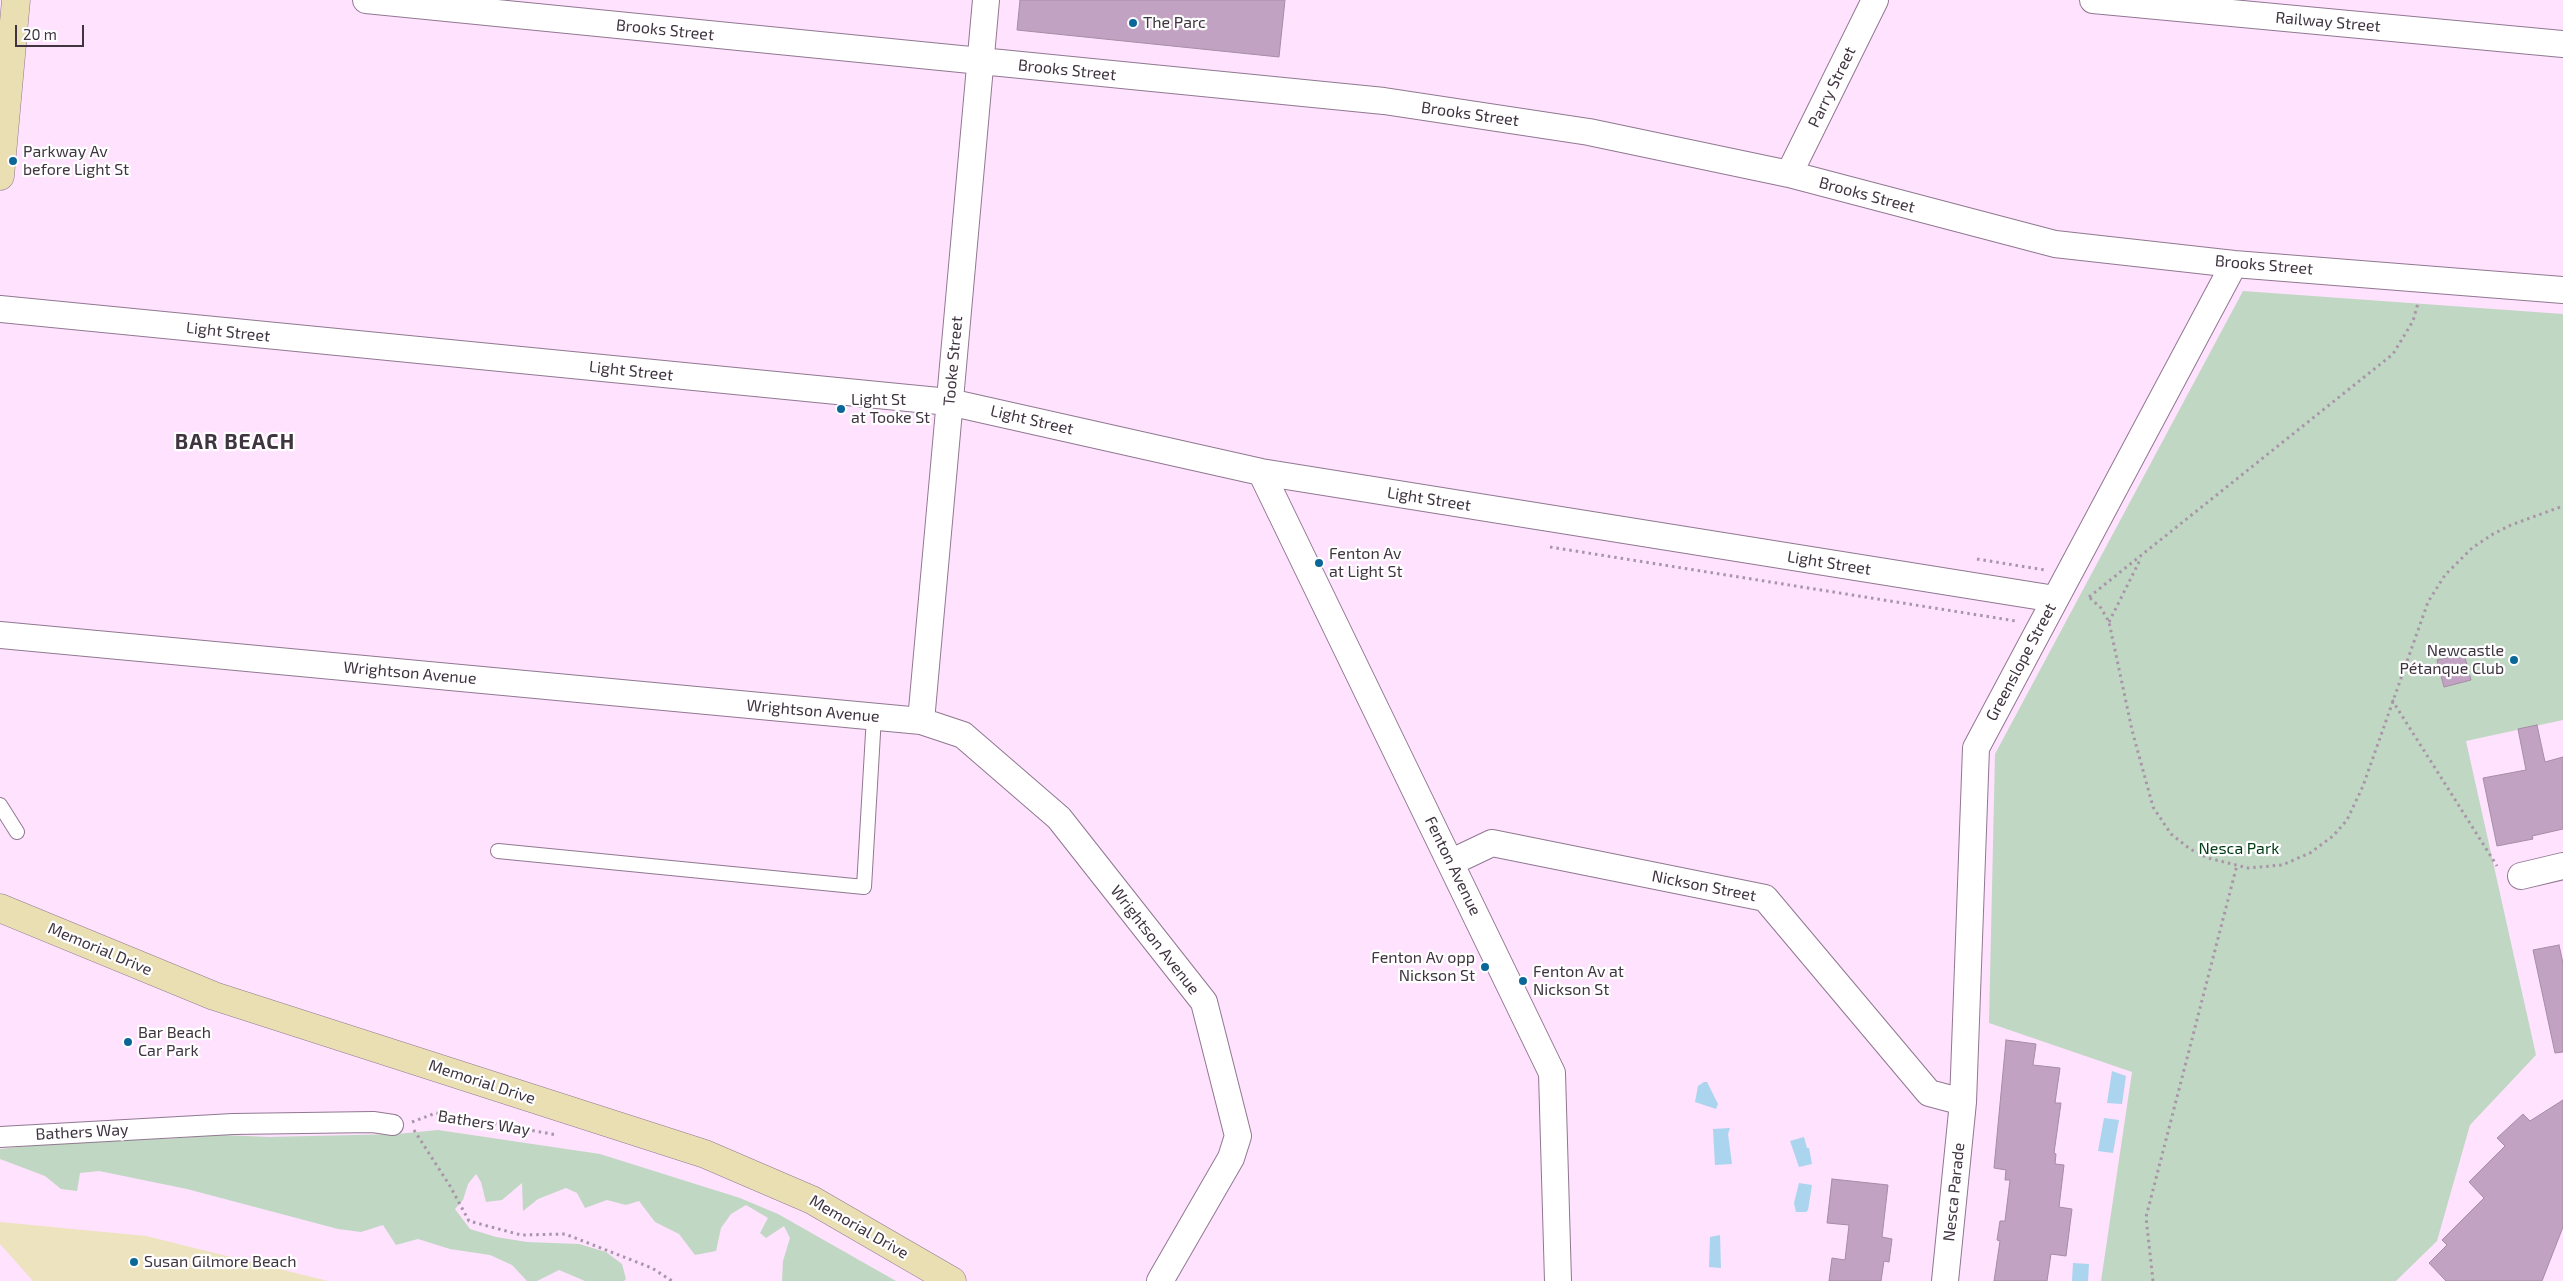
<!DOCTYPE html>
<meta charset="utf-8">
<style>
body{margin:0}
#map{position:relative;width:2563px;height:1281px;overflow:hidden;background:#fee2fe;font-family:"Exo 2",sans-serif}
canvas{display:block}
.scale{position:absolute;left:15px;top:25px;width:69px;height:22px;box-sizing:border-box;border:2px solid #3f343f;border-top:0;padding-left:6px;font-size:15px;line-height:18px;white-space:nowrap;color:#3f343f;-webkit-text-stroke:4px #fff;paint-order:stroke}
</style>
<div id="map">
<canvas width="2563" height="1281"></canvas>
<div class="scale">20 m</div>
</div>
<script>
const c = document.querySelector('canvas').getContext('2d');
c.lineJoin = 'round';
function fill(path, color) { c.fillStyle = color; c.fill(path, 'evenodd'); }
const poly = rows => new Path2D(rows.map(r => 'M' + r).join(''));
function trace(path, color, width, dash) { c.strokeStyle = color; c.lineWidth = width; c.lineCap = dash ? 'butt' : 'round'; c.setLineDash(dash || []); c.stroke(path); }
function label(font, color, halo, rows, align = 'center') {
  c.font = font + ' "Exo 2",sans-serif'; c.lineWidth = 4.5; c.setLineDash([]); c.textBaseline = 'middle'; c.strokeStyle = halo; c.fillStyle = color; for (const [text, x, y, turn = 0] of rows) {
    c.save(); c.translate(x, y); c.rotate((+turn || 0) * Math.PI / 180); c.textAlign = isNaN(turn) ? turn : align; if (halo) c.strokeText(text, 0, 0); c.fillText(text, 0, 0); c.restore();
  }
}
const green = poly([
 [2243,291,2563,314,2563,720,2466,741,2536,1055,2470,1125,2437,1241,2396,1281,2101,1281,2132,1072,1989,1023,1995,754],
 [438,1130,600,1154,740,1198,778,1214,896,1281,782,1281,783,1261,790,1238,784,1226,766,1238,760,1233,768,1218,746,1205,731,1214,721,1228,716,1251,695,1255,679,1234,655,1222,639,1201,626,1205,607,1200,585,1208,577,1193,566,1188,538,1199,523,1211,522,1183,502,1200,486,1202,481,1182,476,1174,468,1184,463,1200,455,1209,470,1229,496,1237,527,1242,579,1244,606,1252,622,1264,626,1279,624,1281,585,1281,559,1270,537,1281,527,1281,512,1265,490,1255,450,1249,418,1239,396,1245,383,1225,361,1232,338,1229,187,1189,99,1171,80,1173,77,1191,61,1189,45,1176,0,1159,0,1149,94,1139,165,1139,222,1135,269,1137,397,1134]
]);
const sand = poly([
 [0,1222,146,1236,328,1281,33,1281,0,1244]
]);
const water = poly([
 [2112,1071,2126,1076,2122,1104,2107,1103],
 [1704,1082,1707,1082,1718,1104,1716,1109,1695,1102,1698,1086],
 [2104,1118,2119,1120,2113,1153,2098,1151],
 [1730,1128,1728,1134,1732,1164,1715,1165,1713,1129],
 [1804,1137,1807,1148,1809,1148,1812,1164,1799,1167,1790,1141],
 [1799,1183,1812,1185,1808,1210,1806,1212,1796,1212,1794,1203],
 [1720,1235,1721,1268,1709,1267,1710,1237],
 [2073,1263,2089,1264,2088,1281,2072,1281]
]);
const building = poly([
 [1020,0,1285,0,1279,57,1017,30,1020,0],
 [2464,654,2471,680,2444,687,2437,660,2464,654],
 [2537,725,2545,762,2563,757,2563,829,2532,836,2533,839,2497,846,2483,778,2526,770,2518,729,2537,725],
 [2559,945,2563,963,2563,1052,2555,1053,2533,950,2559,945],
 [2006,1040,2036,1044,2033,1065,2060,1068,2055,1103,2061,1103,2054,1153,2056,1154,2055,1164,2064,1165,2059,1207,2072,1209,2066,1256,2051,1254,2047,1281,1994,1281,2000,1241,1997,1240,2000,1221,2005,1221,2010,1180,2005,1180,2006,1170,1994,1168,2006,1040],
 [2563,1100,2563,1227,2542,1281,2446,1281,2429,1263,2447,1245,2442,1240,2484,1198,2469,1182,2505,1146,2497,1138,2523,1114,2530,1121,2563,1100],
 [1832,1179,1888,1185,1882,1237,1892,1239,1889,1262,1884,1261,1881,1281,1829,1281,1832,1258,1845,1260,1849,1225,1827,1223,1832,1179]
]);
const path = poly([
 [1550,547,2016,621],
 [1977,559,2045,570],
 [2089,597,2393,354,2413,321,2418,303],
 [2090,598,2101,608,2109,622,2132,730,2153,807,2171,834,2190,849,2208,858,2248,868,2282,865,2310,853,2333,836,2347,820,2363,786,2428,602,2445,575,2472,548,2493,534,2511,525,2563,506],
 [2109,622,2141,558],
 [2392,700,2497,866],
 [412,1122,436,1113,557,1135],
 [414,1130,450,1186,469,1221,521,1235,565,1234,652,1268,672,1281],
 [2153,1281,2146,1217,2237,865]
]);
const service = poly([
 [0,805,17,832],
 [498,851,864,887,874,716]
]);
const pedestrian = poly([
 [0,1137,233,1124,373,1122,393,1125]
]);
const minor = poly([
 [366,0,1384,101,1589,132,1789,174,2055,244,2234,264,2563,290],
 [2093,0,2563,44],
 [1789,174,1875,0],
 [0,309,949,402,1261,472,2055,599],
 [1261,472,1552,1073,1558,1281],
 [0,635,921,721,963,735,1059,818,1204,1002,1238,1136,1231,1158,1160,1281],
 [921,721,986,0],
 [1452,862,1492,843,1765,898,1929,1093,1963,1102],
 [2521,876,2563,866],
 [1945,1281,1963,1102,1976,748,2234,264]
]);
const secondary = poly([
 [0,176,16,0],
 [0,908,214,996,705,1154,812,1200,952,1281]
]);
const markers = [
 [1133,23,5,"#0a6797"],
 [13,161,5,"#0a6797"],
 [841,409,5,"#0a6797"],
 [1319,563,5,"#0a6797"],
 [2514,660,5,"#0a6797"],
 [1485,967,5,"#0a6797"],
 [1523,981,5,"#0a6797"],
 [128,1042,5,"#0a6797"],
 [134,1262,5,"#0a6797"]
];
const streetNames = [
 ["Railway Street",2328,22,5],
 ["Brooks Street",665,30,6],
 ["Brooks Street",1067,70,6],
 ["Parry Street",1832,87,-64],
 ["Brooks Street",1470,114,8],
 ["Brooks Street",1867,195,15],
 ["Brooks Street",2264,265,5],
 ["Light Street",228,332,6],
 ["Tooke Street",953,361,-85],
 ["Light Street",631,371,6],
 ["Light Street",1032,420,13],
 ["Light Street",1429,499,9],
 ["Light Street",1829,563,9],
 ["Greenslope Street",2021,662,-62],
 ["Wrightson Avenue",410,673,5],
 ["Wrightson Avenue",813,711,5],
 ["Fenton Avenue",1453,866,64],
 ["Nickson Street",1704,886,11],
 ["Wrightson Avenue",1155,940,52],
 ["Memorial Drive",100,949,23],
 ["Memorial Drive",482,1082,18],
 ["Bathers Way",484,1123,9],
 ["Bathers Way",82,1132,-3],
 ["Nesca Parade",1954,1192,-84],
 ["Memorial Drive",859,1227,30]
];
const poiNames = [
 ["The Parc",1143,23],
 ["Parkway Av",23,152],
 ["before Light St",23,170],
 ["Light St",851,400],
 ["at Tooke St",851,418],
 ["Fenton Av",1329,554],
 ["at Light St",1329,572],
 ["Newcastle",2504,651,"right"],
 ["Pétanque Club",2504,669,"right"],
 ["Fenton Av opp",1475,958,"right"],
 ["Nickson St",1475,976,"right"],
 ["Fenton Av at",1533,972],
 ["Nickson St",1533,990],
 ["Bar Beach",138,1033],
 ["Car Park",138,1051],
 ["Susan Gilmore Beach",144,1262]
];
const parkNames = [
 ["Nesca Park",2239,849]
];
const districtNames = [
 ["BAR BEACH",235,442]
];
fill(green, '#c0d7c3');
fill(sand, '#ede3be');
fill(water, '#abd4ee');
fill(building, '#c2a2c2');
trace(building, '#a58ca5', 1);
trace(service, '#907890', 16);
trace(pedestrian, '#907890', 22);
trace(minor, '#907890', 28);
trace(secondary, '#907890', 29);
trace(path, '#a995a9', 3, [2.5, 4]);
trace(service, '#fff', 14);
trace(pedestrian, '#fff', 20);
trace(minor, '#fff', 26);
trace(secondary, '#e9dfb3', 28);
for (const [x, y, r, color] of markers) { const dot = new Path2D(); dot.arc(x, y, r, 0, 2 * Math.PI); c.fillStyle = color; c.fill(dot); trace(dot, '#fff', 2); }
label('16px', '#3f343f', '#fff', streetNames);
label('16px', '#3f343f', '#fff', poiNames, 'left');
label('16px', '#013c15', '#fff', parkNames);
c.letterSpacing = '1px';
label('bold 21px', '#3f343f', '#fff', districtNames);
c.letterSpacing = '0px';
</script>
